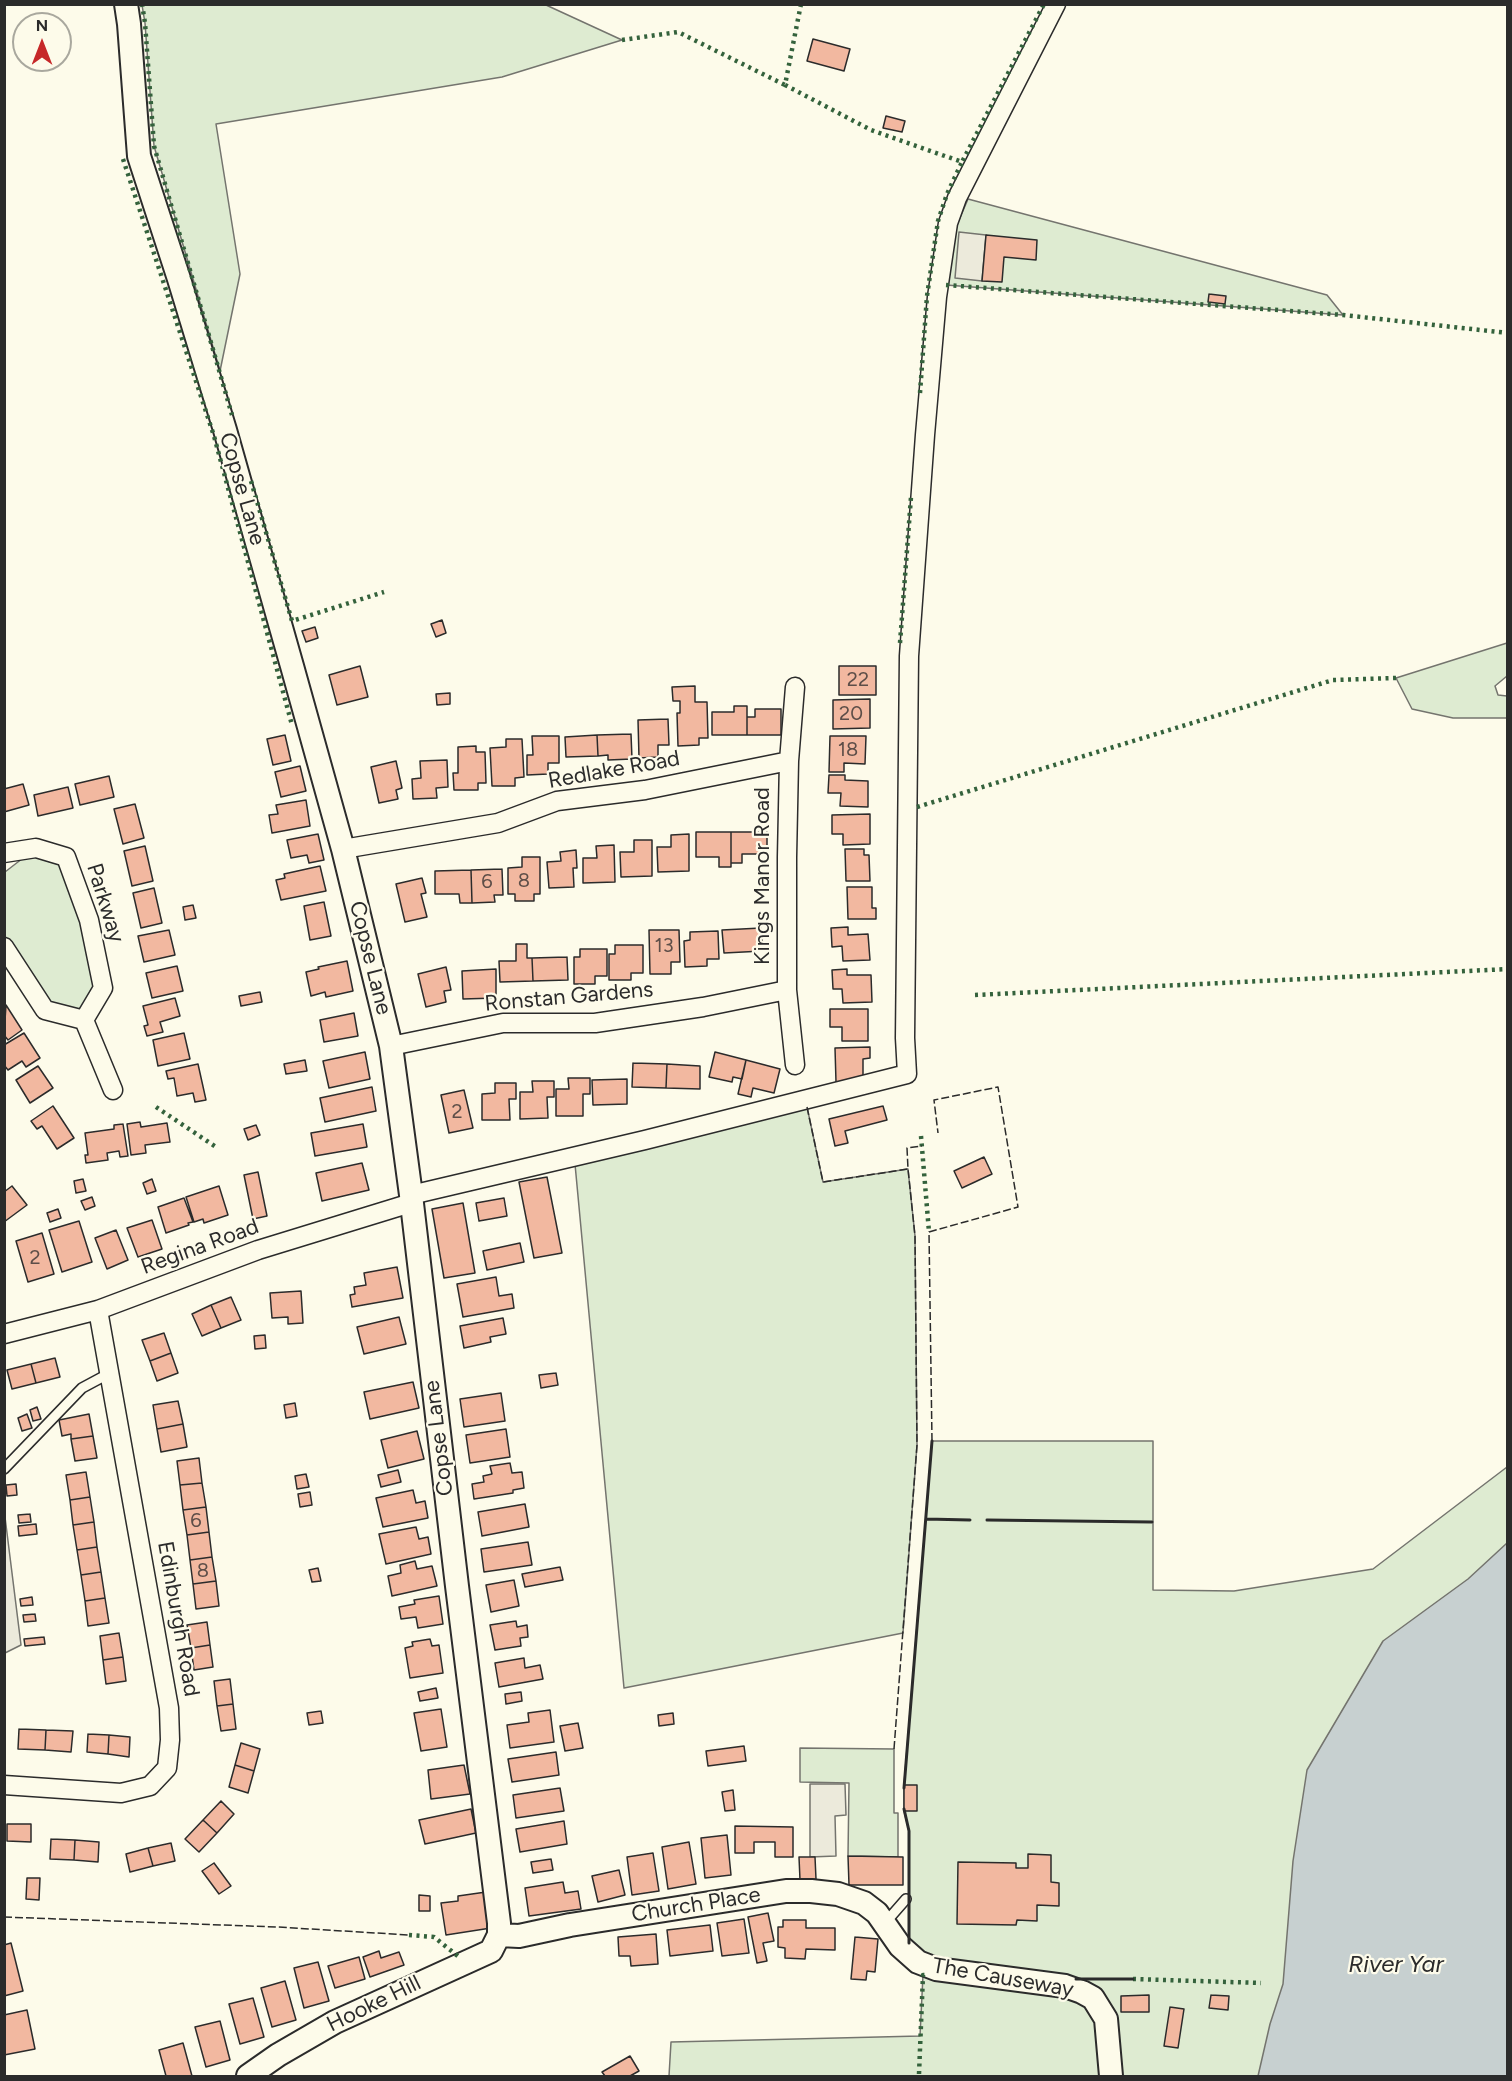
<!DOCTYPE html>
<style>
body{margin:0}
#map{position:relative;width:1512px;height:2081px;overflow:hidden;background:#fdfbea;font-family:Figtree,sans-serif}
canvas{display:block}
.frame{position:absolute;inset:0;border:6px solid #2b2b2b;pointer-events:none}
.north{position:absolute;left:12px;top:12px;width:60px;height:60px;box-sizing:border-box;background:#fdfbea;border:2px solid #a9a89e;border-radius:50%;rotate:0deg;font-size:16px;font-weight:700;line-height:24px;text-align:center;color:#2b2b2b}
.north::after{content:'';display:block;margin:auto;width:21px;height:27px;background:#c62828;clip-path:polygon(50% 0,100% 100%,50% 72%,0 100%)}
</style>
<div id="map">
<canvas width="1512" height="2081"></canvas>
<div class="frame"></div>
<div class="north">N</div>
</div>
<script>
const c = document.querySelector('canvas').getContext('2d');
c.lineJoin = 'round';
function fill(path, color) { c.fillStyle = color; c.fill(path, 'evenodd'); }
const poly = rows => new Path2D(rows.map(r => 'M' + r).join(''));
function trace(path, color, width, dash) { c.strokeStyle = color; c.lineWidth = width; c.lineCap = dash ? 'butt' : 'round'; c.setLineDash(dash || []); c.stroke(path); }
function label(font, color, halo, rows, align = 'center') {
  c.font = font + ' Figtree,sans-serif'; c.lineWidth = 4.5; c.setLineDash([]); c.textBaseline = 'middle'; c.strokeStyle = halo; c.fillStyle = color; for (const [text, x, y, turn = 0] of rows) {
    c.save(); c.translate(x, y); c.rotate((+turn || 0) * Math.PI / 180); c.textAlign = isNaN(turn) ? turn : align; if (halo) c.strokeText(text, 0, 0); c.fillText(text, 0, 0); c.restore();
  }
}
const green = poly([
 [142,5,546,5,622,40,502,77,216,124,240,274,220,371,154,146,145,23,142,5],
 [968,199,1327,295,1343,315,946,285,956,227,968,199],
 [1507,643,1507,676,1495,686,1498,695,1507,696,1507,718,1453,718,1412,709,1396,678,1507,643],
 [36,848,66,857,103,988,84,1020,45,1010,5,947,5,872,36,848],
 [807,1107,823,1182,908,1169,915,1236,917,1445,903,1633,624,1688,575,1164,807,1107],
 [932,1441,1153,1441,1153,1590,1234,1591,1373,1569,1507,1467,1507,1846,1458,2076,1119,2076,1102,1996,931,1960,909,1943,909,1831,904,1811,904,1785,932,1441],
 [800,1748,894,1749,894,1813,898,1813,898,1857,848,1856,849,1783,800,1782,800,1748],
 [923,1975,1030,1988,1081,2001,1098,2023,1103,2076,669,2076,671,2042,920,2036,923,1975]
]);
const parking = poly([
 [959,232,986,235,982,281,955,278,959,232],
 [4,1509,21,1645,5,1653,4,1653,4,1509],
 [810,1784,845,1784,846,1815,835,1816,836,1856,810,1857,810,1784]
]);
const water = poly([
 [1507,1543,1507,2076,1258,2076,1270,2024,1283,1984,1293,1861,1307,1770,1383,1641,1468,1579,1507,1543]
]);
const building = poly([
 [813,39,850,49,844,71,807,61,813,39],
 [886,116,905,121,902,132,883,128,886,116],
 [986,235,1037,240,1036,260,1004,257,1002,282,982,281,986,235],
 [1209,294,1226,296,1225,304,1208,302,1209,294],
 [442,620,446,633,436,637,431,624,442,620],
 [315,627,318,638,306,642,302,631,315,627],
 [360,666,368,697,337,705,329,675,360,666],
 [839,666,876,666,876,695,839,695,839,666],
 [695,686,695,702,707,702,708,738,699,738,699,745,678,746,677,713,680,713,680,701,673,701,672,687,695,686],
 [450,693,450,704,437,705,436,694,450,693],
 [870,699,870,728,833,729,833,700,870,699],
 [734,706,747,706,747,735,712,735,712,712,734,712,734,706],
 [755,709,781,709,781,735,747,735,747,717,755,717,755,709],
 [668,719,669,745,658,745,658,757,639,758,638,720,668,719],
 [631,734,632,759,608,760,608,755,598,756,597,735,631,734],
 [285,735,291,761,273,765,267,739,285,735],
 [597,735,598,756,566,757,565,737,597,735],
 [532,736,559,736,559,763,548,763,548,774,527,775,527,755,533,755,532,736],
 [830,736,866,736,865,764,844,763,844,772,829,772,830,736],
 [506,739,522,739,524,777,515,778,515,786,492,786,490,748,506,747,506,739],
 [476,746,476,752,485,752,486,783,478,783,478,790,454,790,453,773,458,773,458,747,476,746],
 [447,760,448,787,436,788,437,798,413,799,412,779,421,778,420,761,447,760],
 [396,761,402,788,396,790,398,799,379,803,371,767,396,761],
 [300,766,306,791,281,797,275,772,300,766],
 [829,775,845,775,845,780,868,781,868,807,840,806,841,793,828,793,829,775],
 [109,776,114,797,80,805,75,784,109,776],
 [23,784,29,805,4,812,4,789,23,784],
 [68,787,73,808,38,816,34,795,68,787],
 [306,800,310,826,272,833,269,815,278,814,276,805,306,800],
 [135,804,144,838,123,844,114,809,135,804],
 [870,814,870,844,843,845,843,834,832,834,832,815,870,814],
 [696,832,731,832,731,867,719,867,719,857,696,857,696,832],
 [731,832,767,832,767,854,742,854,742,863,731,863,731,832],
 [318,834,324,860,309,863,307,855,291,858,287,840,318,834],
 [689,834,689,871,658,872,657,847,671,847,671,835,689,834],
 [634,840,652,840,652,876,621,877,620,852,634,852,634,840],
 [614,845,615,882,583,883,583,858,597,858,596,846,614,845],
 [145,846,153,881,132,886,124,851,145,846],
 [845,849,864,849,864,855,869,855,870,881,846,881,845,849],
 [576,850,577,868,573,868,574,887,549,888,547,862,561,861,560,852,576,850],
 [522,857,540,857,540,894,534,894,534,901,515,901,515,894,508,894,508,868,522,867,522,857],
 [320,866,326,891,281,900,276,880,285,878,284,874,320,866],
 [502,869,503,895,494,895,495,902,472,903,471,870,502,869],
 [471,870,472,903,460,903,459,894,435,894,435,871,471,870],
 [422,878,426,893,421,894,427,917,405,922,396,884,422,878],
 [847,887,872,887,872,908,876,908,876,919,848,919,847,887],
 [154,888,162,923,141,928,133,893,154,888],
 [324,902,331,936,310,940,304,906,324,902],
 [193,905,196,918,185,920,183,907,193,905],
 [848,927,848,935,868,934,870,960,843,961,842,946,832,947,831,928,848,927],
 [761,928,763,951,724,953,722,930,761,928],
 [169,930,175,955,144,962,138,936,169,930],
 [649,930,679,930,680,962,671,962,671,974,650,974,649,930],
 [718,931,719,959,707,959,707,966,685,967,684,941,690,940,690,932,718,931],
 [516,944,527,944,527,958,532,958,533,981,500,982,499,961,516,961,516,944],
 [615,945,643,945,643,973,631,973,631,980,609,980,609,954,615,954,615,945],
 [580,949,607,949,607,976,595,976,595,984,574,984,574,957,580,957,580,949],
 [567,957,568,980,533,981,532,958,567,957],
 [347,961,353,991,326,997,325,992,311,996,306,972,319,969,318,967,347,961],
 [177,966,183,991,152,998,146,973,177,966],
 [446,967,451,990,444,991,446,1002,426,1007,418,974,446,967],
 [496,969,496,998,463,999,462,971,496,969],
 [847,969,847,975,871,975,872,1002,843,1003,842,989,833,989,832,970,847,969],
 [260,992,262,1002,241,1006,239,996,260,992],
 [175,998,180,1016,160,1022,163,1032,147,1036,144,1026,148,1025,143,1006,175,998],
 [6,1005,22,1030,8,1040,4,1035,6,1005],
 [830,1009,868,1009,868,1041,842,1041,842,1027,830,1027,830,1009],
 [354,1013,358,1036,324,1042,320,1020,354,1013],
 [24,1033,40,1058,26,1067,22,1061,8,1070,4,1065,4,1045,24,1033],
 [184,1033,190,1059,158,1066,153,1040,184,1033],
 [870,1047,870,1058,863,1059,863,1081,836,1082,835,1048,870,1047],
 [365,1052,370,1079,329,1088,323,1061,365,1052],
 [715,1052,746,1060,742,1079,733,1077,732,1082,709,1077,715,1052],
 [305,1060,307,1071,286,1074,284,1064,305,1060],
 [746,1060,780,1069,774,1093,753,1088,751,1097,738,1094,746,1060],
 [633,1063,667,1064,666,1088,632,1087,633,1063],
 [198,1064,206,1100,195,1102,193,1093,177,1096,174,1078,168,1079,166,1071,198,1064],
 [667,1064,700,1066,700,1089,666,1088,667,1064],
 [38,1066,53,1088,30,1103,16,1080,38,1066],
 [568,1078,590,1078,590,1094,583,1094,583,1116,556,1116,556,1089,569,1089,568,1078],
 [627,1079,627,1104,593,1105,592,1080,627,1079],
 [532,1081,554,1081,554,1097,547,1097,548,1118,520,1119,520,1092,533,1092,532,1081],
 [495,1083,516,1083,516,1099,509,1099,510,1120,482,1120,482,1094,495,1093,495,1083],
 [372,1087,376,1111,325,1122,320,1098,372,1087],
 [464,1090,473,1128,449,1133,441,1095,464,1090],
 [53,1106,74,1138,57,1149,42,1126,37,1129,31,1121,53,1106],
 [883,1106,887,1120,845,1131,848,1143,835,1146,829,1119,883,1106],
 [140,1122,141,1127,167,1123,170,1142,145,1145,146,1153,131,1155,127,1124,140,1122],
 [123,1124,128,1156,120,1157,119,1151,107,1153,108,1160,86,1163,85,1155,88,1155,85,1133,114,1129,114,1125,123,1124],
 [363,1124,367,1147,315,1156,311,1133,363,1124],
 [256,1125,260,1135,248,1140,244,1129,256,1125],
 [984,1157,992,1174,962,1188,954,1171,984,1157],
 [362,1163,369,1190,322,1201,316,1173,362,1163],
 [258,1172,267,1216,253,1219,244,1175,258,1172],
 [547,1177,562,1253,534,1258,519,1182,547,1177],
 [83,1179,86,1191,76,1193,74,1181,83,1179],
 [152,1179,156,1191,147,1194,143,1183,152,1179],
 [12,1186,27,1205,4,1222,4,1192,12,1186],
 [219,1186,228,1215,204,1223,203,1219,194,1222,186,1197,219,1186],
 [92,1197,95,1206,85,1210,81,1201,92,1197],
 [184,1198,193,1222,188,1223,189,1225,166,1233,158,1207,184,1198],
 [504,1198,507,1216,479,1221,476,1203,504,1198],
 [463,1203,475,1273,444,1278,432,1209,463,1203],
 [58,1209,61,1218,50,1222,47,1213,58,1209],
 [152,1220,162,1249,138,1257,127,1228,152,1220],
 [79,1221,92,1262,62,1272,49,1230,79,1221],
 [116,1230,128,1260,107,1269,95,1238,116,1230],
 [42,1233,54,1274,28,1282,16,1241,42,1233],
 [520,1243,524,1262,487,1270,483,1251,520,1243],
 [397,1267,403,1298,352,1307,350,1295,355,1294,354,1287,366,1285,364,1273,397,1267],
 [496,1277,499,1296,512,1294,514,1308,463,1317,457,1284,496,1277],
 [301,1291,303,1323,288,1324,288,1317,272,1318,270,1293,301,1291],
 [231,1297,241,1320,221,1328,211,1305,231,1297],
 [211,1305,221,1328,202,1336,192,1314,211,1305],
 [399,1317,406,1344,364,1354,357,1327,399,1317],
 [503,1318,506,1334,490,1337,491,1342,464,1348,460,1326,503,1318],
 [164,1333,171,1353,150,1361,142,1340,164,1333],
 [265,1335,266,1348,255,1349,254,1336,265,1335],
 [171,1353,178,1373,157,1381,150,1361,171,1353],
 [55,1358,60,1377,36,1383,31,1364,55,1358],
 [31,1364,36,1383,12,1389,7,1370,31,1364],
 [556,1373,558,1385,541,1388,539,1375,556,1373],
 [413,1382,419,1408,370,1419,364,1392,413,1382],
 [501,1393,505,1421,464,1427,460,1399,501,1393],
 [178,1401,183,1424,157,1429,153,1405,178,1401],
 [295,1403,297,1416,286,1418,284,1405,295,1403],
 [37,1407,41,1419,33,1421,30,1410,37,1407],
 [27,1414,32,1428,22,1431,18,1418,27,1414],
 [89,1414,93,1436,71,1439,71,1434,62,1436,59,1420,89,1414],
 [183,1424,187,1447,161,1452,157,1429,183,1424],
 [506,1429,510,1457,470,1463,466,1435,506,1429],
 [417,1431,424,1459,388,1468,381,1440,417,1431],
 [93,1436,97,1458,75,1461,71,1439,93,1436],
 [199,1458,202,1483,180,1485,177,1461,199,1458],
 [510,1463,512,1473,522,1472,524,1488,513,1490,513,1493,474,1499,472,1484,484,1482,483,1476,492,1474,490,1466,510,1463],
 [398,1470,401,1482,381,1487,378,1475,398,1470],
 [86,1472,90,1497,70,1500,66,1475,86,1472],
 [306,1474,309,1487,297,1489,295,1476,306,1474],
 [202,1483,206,1507,183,1510,180,1485,202,1483],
 [16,1484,17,1495,7,1496,6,1485,16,1484],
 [413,1490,416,1503,425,1501,428,1518,383,1527,376,1498,413,1490],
 [310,1492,312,1505,300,1507,298,1494,310,1492],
 [90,1497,94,1522,73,1525,70,1500,90,1497],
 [525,1504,529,1527,482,1536,478,1512,525,1504],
 [206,1507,209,1532,187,1535,183,1510,206,1507],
 [30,1514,31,1522,19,1523,18,1515,30,1514],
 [94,1522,97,1547,77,1550,73,1525,94,1522],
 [36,1524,37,1534,19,1536,18,1526,36,1524],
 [416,1527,419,1539,428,1537,431,1554,386,1564,379,1534,416,1527],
 [209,1532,212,1557,190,1560,187,1535,209,1532],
 [528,1542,532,1565,484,1572,481,1549,528,1542],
 [97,1547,101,1572,81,1575,77,1550,97,1547],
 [212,1557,216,1581,193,1584,190,1560,212,1557],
 [415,1561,417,1569,432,1566,437,1586,392,1596,388,1576,401,1573,400,1565,415,1561],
 [560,1567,563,1580,525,1587,522,1574,560,1567],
 [318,1568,321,1581,312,1582,309,1570,318,1568],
 [101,1572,105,1598,85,1601,81,1575,101,1572],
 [514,1580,519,1606,491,1612,486,1585,514,1580],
 [216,1581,219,1606,196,1609,193,1584,216,1581],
 [439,1596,443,1624,418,1628,416,1617,401,1619,399,1607,415,1604,414,1600,439,1596],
 [32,1597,33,1605,21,1606,20,1599,32,1597],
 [105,1598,109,1623,88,1626,85,1601,105,1598],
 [35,1614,36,1621,24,1622,23,1615,35,1614],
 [516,1621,517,1627,527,1625,528,1637,520,1638,521,1646,495,1650,490,1625,516,1621],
 [207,1622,210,1645,191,1648,187,1625,207,1622],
 [119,1633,123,1657,103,1660,100,1636,119,1633],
 [44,1637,45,1644,25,1646,24,1639,44,1637],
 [430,1639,432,1646,439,1645,443,1673,410,1678,405,1648,413,1646,412,1642,430,1639],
 [210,1645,213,1667,194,1670,191,1648,210,1645],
 [123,1657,126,1681,106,1684,103,1660,123,1657],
 [524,1658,525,1668,540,1665,543,1679,499,1687,495,1663,524,1658],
 [230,1679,233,1704,217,1706,214,1681,230,1679],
 [436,1688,438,1698,420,1701,418,1692,436,1688],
 [521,1692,522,1701,506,1704,505,1694,521,1692],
 [233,1704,236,1729,221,1731,217,1706,233,1704],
 [441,1709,447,1747,421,1751,414,1713,441,1709],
 [550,1710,554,1742,510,1748,507,1725,529,1722,528,1713,550,1710],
 [321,1711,323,1723,309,1725,307,1713,321,1711],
 [673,1713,674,1724,659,1726,658,1715,673,1713],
 [578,1723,583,1748,565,1751,560,1726,578,1723],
 [19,1729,46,1730,45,1750,18,1749,19,1729],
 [46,1730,73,1731,71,1752,45,1750,46,1730],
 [88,1734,109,1735,108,1754,87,1752,88,1734],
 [109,1735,130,1737,129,1757,108,1754,109,1735],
 [241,1743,260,1749,254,1771,235,1765,241,1743],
 [744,1746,746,1761,708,1766,706,1751,744,1746],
 [556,1752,559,1775,512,1782,508,1759,556,1752],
 [235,1765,254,1771,248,1793,229,1787,235,1765],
 [464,1765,470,1794,431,1799,428,1770,464,1765],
 [904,1785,917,1785,917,1811,904,1811,904,1785],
 [560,1788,564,1811,516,1818,513,1795,560,1788],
 [733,1790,735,1810,725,1811,722,1792,733,1790],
 [221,1801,234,1814,217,1833,203,1820,221,1801],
 [471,1809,476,1833,425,1844,419,1820,471,1809],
 [203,1820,217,1833,199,1852,185,1839,203,1820],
 [564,1821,567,1844,520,1852,516,1829,564,1821],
 [7,1824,31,1824,31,1842,7,1841,7,1824],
 [735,1826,793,1827,793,1857,775,1857,775,1842,754,1842,754,1853,735,1853,735,1826],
 [727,1835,731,1875,705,1878,701,1838,727,1835],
 [51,1839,75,1840,74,1860,50,1859,51,1839],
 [75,1840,99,1842,98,1862,74,1860,75,1840],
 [689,1842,696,1884,668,1889,662,1847,689,1842],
 [171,1843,175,1861,153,1866,148,1848,171,1843],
 [148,1848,153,1866,130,1872,126,1854,148,1848],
 [653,1853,659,1891,632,1895,627,1857,653,1853],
 [1028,1854,1051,1855,1051,1882,1059,1883,1059,1906,1037,1905,1037,1921,1017,1920,1016,1925,957,1924,958,1862,1016,1863,1016,1868,1028,1868,1028,1854],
 [848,1856,903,1857,903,1885,849,1885,848,1856],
 [799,1857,815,1857,816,1879,800,1880,799,1857],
 [551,1859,553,1870,533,1873,531,1862,551,1859],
 [214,1863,231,1886,219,1894,202,1871,214,1863],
 [619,1870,625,1895,598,1902,592,1876,619,1870],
 [27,1878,40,1878,39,1900,26,1899,27,1878],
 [563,1882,565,1893,578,1891,581,1909,529,1916,525,1888,563,1882],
 [486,1892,491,1928,446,1935,441,1903,458,1901,458,1896,486,1892],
 [419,1895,430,1896,430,1911,419,1911,419,1895],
 [768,1913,774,1941,763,1943,767,1961,757,1963,748,1917,768,1913],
 [744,1919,749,1953,722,1956,717,1923,744,1919],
 [783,1920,806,1920,806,1928,835,1928,835,1950,806,1949,805,1959,785,1958,785,1948,778,1947,778,1927,783,1927,783,1920],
 [710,1925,713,1951,670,1956,667,1930,710,1925],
 [656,1934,658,1964,631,1966,630,1956,619,1956,618,1937,656,1934],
 [855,1937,878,1939,875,1972,867,1971,866,1980,851,1979,855,1937],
 [11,1943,23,1991,4,1996,4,1945,11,1943],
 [379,1951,381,1958,399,1952,404,1965,370,1977,363,1957,379,1951],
 [359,1957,365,1979,335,1988,328,1966,359,1957],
 [318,1962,329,2001,304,2008,294,1968,318,1962],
 [285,1981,296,2020,272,2027,261,1988,285,1981],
 [1149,1995,1149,2012,1121,2012,1121,1996,1149,1995],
 [1211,1995,1229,1996,1228,2010,1209,2008,1211,1995],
 [253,1998,264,2037,240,2044,229,2004,253,1998],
 [1170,2007,1184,2009,1178,2048,1164,2046,1170,2007],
 [27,2010,35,2049,4,2055,4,2015,27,2010],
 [220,2021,230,2060,206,2067,195,2027,220,2021],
 [183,2043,192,2076,166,2076,159,2050,183,2043],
 [630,2056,639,2071,630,2076,605,2076,602,2072,630,2056]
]);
const service = poly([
 [4,1469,82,1388,110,1373],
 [885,1923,906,1899]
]);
const minor = poly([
 [795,687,789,761,787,857,787,990,795,1065],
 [343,849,498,823,557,801,645,790,789,761],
 [4,853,36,848,66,857,89,920,103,988,84,1020],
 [4,947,45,1010,84,1020],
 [84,1020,113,1090],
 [391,1046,503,1023,595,1023,703,1007,787,990],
 [411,1195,645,1140,907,1074,905,1038,909,656,925,435,937,297,948,223,957,198,1056,4],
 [4,1334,98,1310,258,1250,411,1203],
 [4,1785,121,1793,150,1786,167,1768,170,1740,169,1708,98,1310]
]);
const tertiary = poly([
 [126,4,129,24,139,156,179,279,225,430,292,666,343,849,391,1046,411,1195,457,1586,499,1923,499,1935,491,1951,335,2022,278,2055,248,2076],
 [499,1935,519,1936,570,1925,786,1891,811,1891,838,1894,864,1903,877,1913,900,1946,918,1962,936,1969,1065,1986,1082,1992,1093,1998,1106,2019,1111,2076]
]);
const hedge = poly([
 [142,4,145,23,154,146,232,415],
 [801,4,785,85,871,130,962,162,1044,4],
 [622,40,678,32,785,85],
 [123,159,214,436,292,725],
 [946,285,1343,315,1508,333],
 [920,393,927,296,938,221,947,194,962,162],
 [251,481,292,621,384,592],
 [900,643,911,497],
 [917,807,1333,680,1396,678],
 [975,995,1508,969],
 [156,1107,216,1147],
 [921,1136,929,1232],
 [409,1935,434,1937,459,1957],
 [1133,1979,1261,1983],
 [919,2074,923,1975,926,1975]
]);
const fence = poly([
 [807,1107,823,1182,908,1169,907,1148,922,1146],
 [932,1441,929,1232,1018,1207,998,1087,934,1100,938,1133],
 [894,1749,917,1445,915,1236,908,1169],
 [4,1917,277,1927,409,1935]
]);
const wall = poly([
 [926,1519,970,1520],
 [987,1520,1152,1522],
 [904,1788,932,1441],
 [904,1809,909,1831,909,1943],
 [1076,1979,1133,1979]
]);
const numberNames = [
 ["22",858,680],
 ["20",851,714],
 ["18",848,750],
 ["8",524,881],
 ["6",487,882],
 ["13",664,946],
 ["2",457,1112],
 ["2",35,1258],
 ["6",196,1521],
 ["8",203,1571]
];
const streetNames = [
 ["Copse Lane",242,489,74],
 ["Redlake Road",614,770,-10],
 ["Kings Manor Road",763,876,-90],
 ["Parkway",105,903,73],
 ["Copse Lane",370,958,76],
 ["Ronstan Gardens",569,997,-5],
 ["Regina Road",200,1247,-20],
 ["Copse Lane",439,1438,-97],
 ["Edinburgh Road",178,1619,80],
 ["Church Place",696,1905,-9],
 ["The Causeway",1003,1978,10],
 ["Hooke Hill",374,2004,-26]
];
const waterNames = [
 ["River Yar",1396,1965]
];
fill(green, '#deebd1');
trace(green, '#74746e', 1.5);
fill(parking, '#eceadb');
trace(parking, '#74746e', 1.5);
fill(water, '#c7d0d0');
trace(water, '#74746e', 1.5);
fill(building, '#f2b8a0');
trace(building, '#2b2b2b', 1.5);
trace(service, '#2b2b2b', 12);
trace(minor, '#2b2b2b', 21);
trace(tertiary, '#2b2b2b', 26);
trace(service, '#fdfbea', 9);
trace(minor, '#fdfbea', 18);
trace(tertiary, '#fdfbea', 22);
trace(hedge, '#34623c', 4.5, [3, 4.5]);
trace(fence, '#2b2b2b', 1.5, [8, 3]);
trace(wall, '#2b2b2b', 3);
label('20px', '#5d4e48', null, numberNames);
label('22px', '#2b2b2b', '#fdfbea', streetNames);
label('italic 24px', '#2b2b2b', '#fdfbea', waterNames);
</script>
